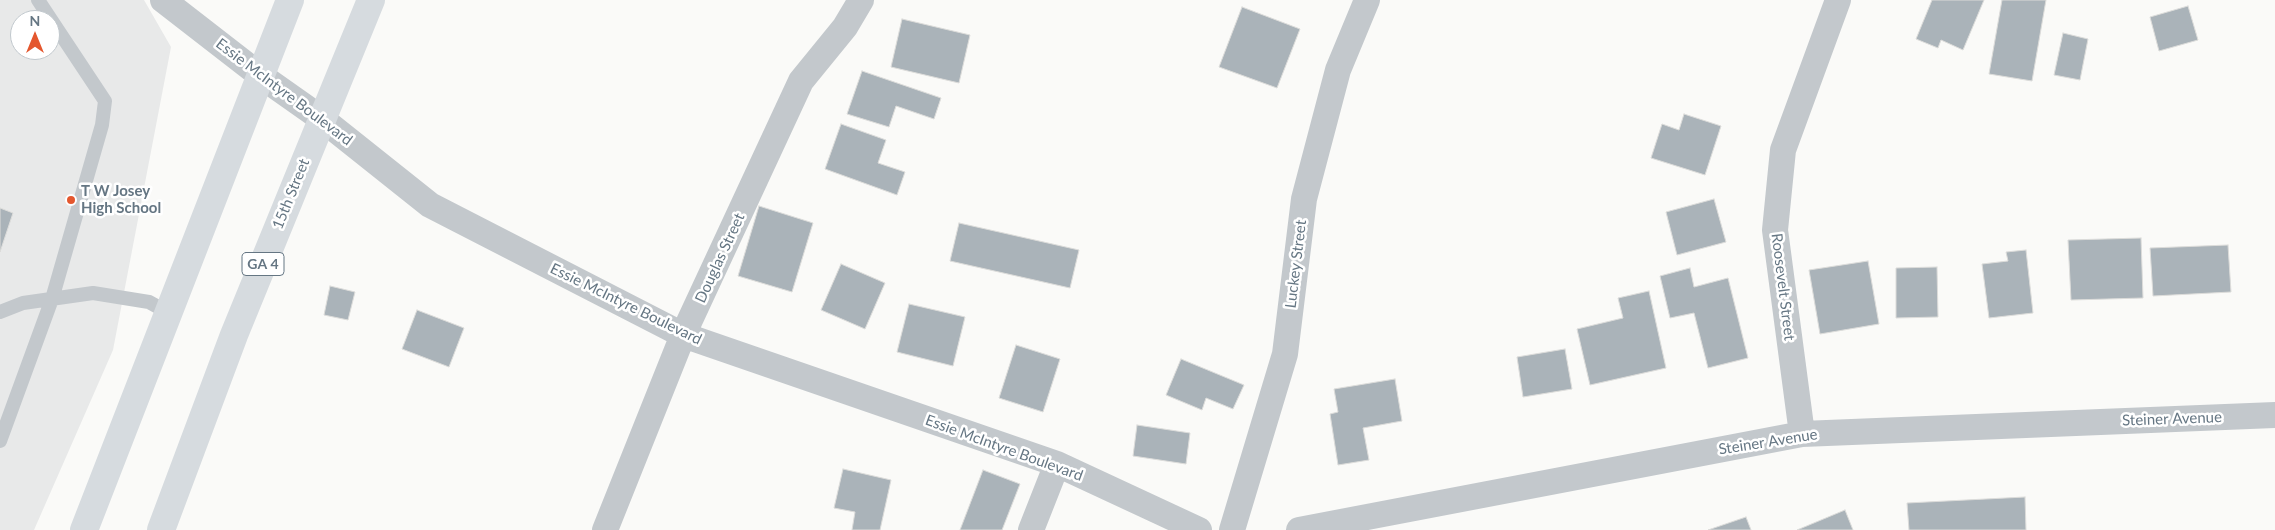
<!DOCTYPE html>
<style>
body{margin:0}
#map{position:relative;width:2275px;height:530px;overflow:hidden;background:#fafaf8;font-family:Lato,sans-serif}
canvas{display:block}
.north{position:absolute;left:10px;top:10px;width:50px;height:50px;box-sizing:border-box;background:#fff;border:1px solid #c1c8cd;border-radius:50%;rotate:0deg;font-size:14px;font-weight:700;line-height:20px;text-align:center;color:#657683}
.north::after{content:'';display:block;margin:auto;width:18px;height:22px;background:#e4572e;clip-path:polygon(50% 0,100% 100%,50% 72%,0 100%)}
</style>
<div id="map">
<canvas width="2275" height="530"></canvas>
<div class="north">N</div>
</div>
<script>
const c = document.querySelector('canvas').getContext('2d');
c.lineJoin = 'round';
function fill(path, color) { c.fillStyle = color; c.fill(path, 'evenodd'); }
const poly = rows => new Path2D(rows.map(r => 'M' + r).join(''));
function trace(path, color, width, dash) { c.strokeStyle = color; c.lineWidth = width; c.lineCap = dash ? 'butt' : 'round'; c.setLineDash(dash || []); c.stroke(path); }
function label(font, color, halo, rows, align = 'center') {
  c.font = font + ' Lato,sans-serif'; c.lineWidth = 5; c.setLineDash([]); c.textBaseline = 'middle'; c.strokeStyle = halo; c.fillStyle = color; for (const [text, x, y, turn = 0] of rows) {
    c.save(); c.translate(x, y); c.rotate((+turn || 0) * Math.PI / 180); c.textAlign = isNaN(turn) ? turn : align; if (halo) c.strokeText(text, 0, 0); c.fillText(text, 0, 0); c.restore();
  }
}
const built = poly([
 [0,0,144,0,171,47,113,350,34,530,0,530],
 [20,20,50,20,50,50,20,50]
]);
const building = poly([
 [1932,0,1984,0,1963,50,1941,40,1938,48,1916,39,1932,0],
 [2002,0,2046,0,2032,81,1989,74,2002,0],
 [2188,6,2198,40,2159,51,2150,17,2188,6],
 [1242,7,1300,29,1277,88,1219,67,1242,7],
 [902,19,970,35,959,83,891,67,902,19],
 [2063,33,2088,39,2080,80,2054,75,2063,33],
 [862,71,941,98,934,119,896,106,889,127,847,114,862,71],
 [1684,114,1721,126,1705,175,1651,158,1662,124,1679,130,1684,114],
 [841,124,886,140,878,163,905,172,897,195,825,169,841,124],
 [1714,199,1726,242,1677,255,1666,212,1714,199],
 [759,206,813,223,792,292,738,276,759,206],
 [0,208,13,213,0,252,0,208],
 [959,223,1079,250,1070,288,950,261,959,223],
 [2141,238,2143,298,2071,300,2068,240,2141,238],
 [2228,245,2231,292,2153,296,2150,248,2228,245],
 [2026,250,2033,313,1989,318,1982,264,2008,261,2006,252,2026,250],
 [1868,261,1879,324,1820,334,1809,270,1868,261],
 [841,264,885,283,865,329,821,310,841,264],
 [1937,267,1938,317,1896,318,1896,268,1937,267],
 [1690,268,1694,287,1728,278,1748,358,1708,368,1694,313,1670,318,1660,276,1690,268],
 [330,286,355,292,348,320,324,315,330,286],
 [1649,291,1666,368,1590,385,1577,329,1623,318,1618,298,1649,291],
 [909,304,965,317,953,366,897,352,909,304],
 [417,310,464,328,449,367,402,349,417,310],
 [1016,345,1060,359,1043,412,999,398,1016,345],
 [1565,349,1572,389,1523,397,1517,357,1565,349],
 [1181,359,1244,385,1233,409,1206,398,1202,410,1166,395,1181,359],
 [1395,379,1402,421,1363,428,1369,460,1338,465,1330,414,1338,412,1334,389,1395,379],
 [1137,425,1190,433,1186,464,1133,456,1137,425],
 [843,469,891,480,880,530,852,530,855,512,834,508,843,469],
 [983,470,1020,484,1002,530,960,530,983,470],
 [2025,497,2026,530,1909,530,1907,503,2025,497],
 [1845,510,1853,530,1797,530,1845,510],
 [1746,517,1751,530,1708,530,1746,517]
]);
const lane = poly([
 [0,312,23,303,93,293,149,302,169,313],
 [0,441,52,299,102,125,105,101,38,0]
]);
const street = poly([
 [163,0,261,76,322,119,430,205,683,335,1057,464,1199,530],
 [1802,434,1775,230,1783,150,1838,0],
 [605,530,683,335,801,81,845,27,861,0],
 [1031,530,1057,464],
 [1232,530,1285,354,1304,199,1338,70,1367,0],
 [1299,530,1802,434,2275,415]
]);
const primary = poly([
 [84,530,290,0],
 [161,530,234,335,371,0]
]);
const markers = [
 [71,200,5,"#e4572e"]
];
const shields = [
 [263,264,42]
];
const shieldNames = [
 ["GA 4",263,264]
];
const streetNames = [
 ["Essie McIntyre Boulevard",284,92,37],
 ["15th Street",291,194,-68],
 ["Douglas Street",720,258,-65],
 ["Luckey Street",1296,264,-83],
 ["Roosevelt Street",1783,287,83],
 ["Essie McIntyre Boulevard",626,304,26],
 ["Steiner Avenue",2172,419,-2],
 ["Steiner Avenue",1768,442,-9],
 ["Essie McIntyre Boulevard",1004,448,20]
];
const poiNames = [
 ["T W Josey",81,191],
 ["High School",81,208]
];
fill(built, '#e8e9e9');
fill(building, '#aab3b9');
trace(building, '#dcdcda', 1);
trace(lane, '#c3c8cc', 14);
trace(street, '#c3c8cc', 26);
trace(primary, '#d6dbdf', 28);
for (const [x, y, r, color] of markers) { const dot = new Path2D(); dot.arc(x, y, r, 0, 2 * Math.PI); c.fillStyle = color; c.fill(dot); trace(dot, '#fff', 2); }
for (const [x, y, w] of shields) { const box = new Path2D(); box.roundRect(x - w / 2, y - 11.5, w, 23, 4); c.fillStyle = '#fff'; c.fill(box); trace(box, '#657683', 1); }
label('bold 14px', '#657683', null, shieldNames);
label('15px', '#657683', '#fff', streetNames);
label('bold 15px', '#657683', '#fff', poiNames, 'left');
</script>
